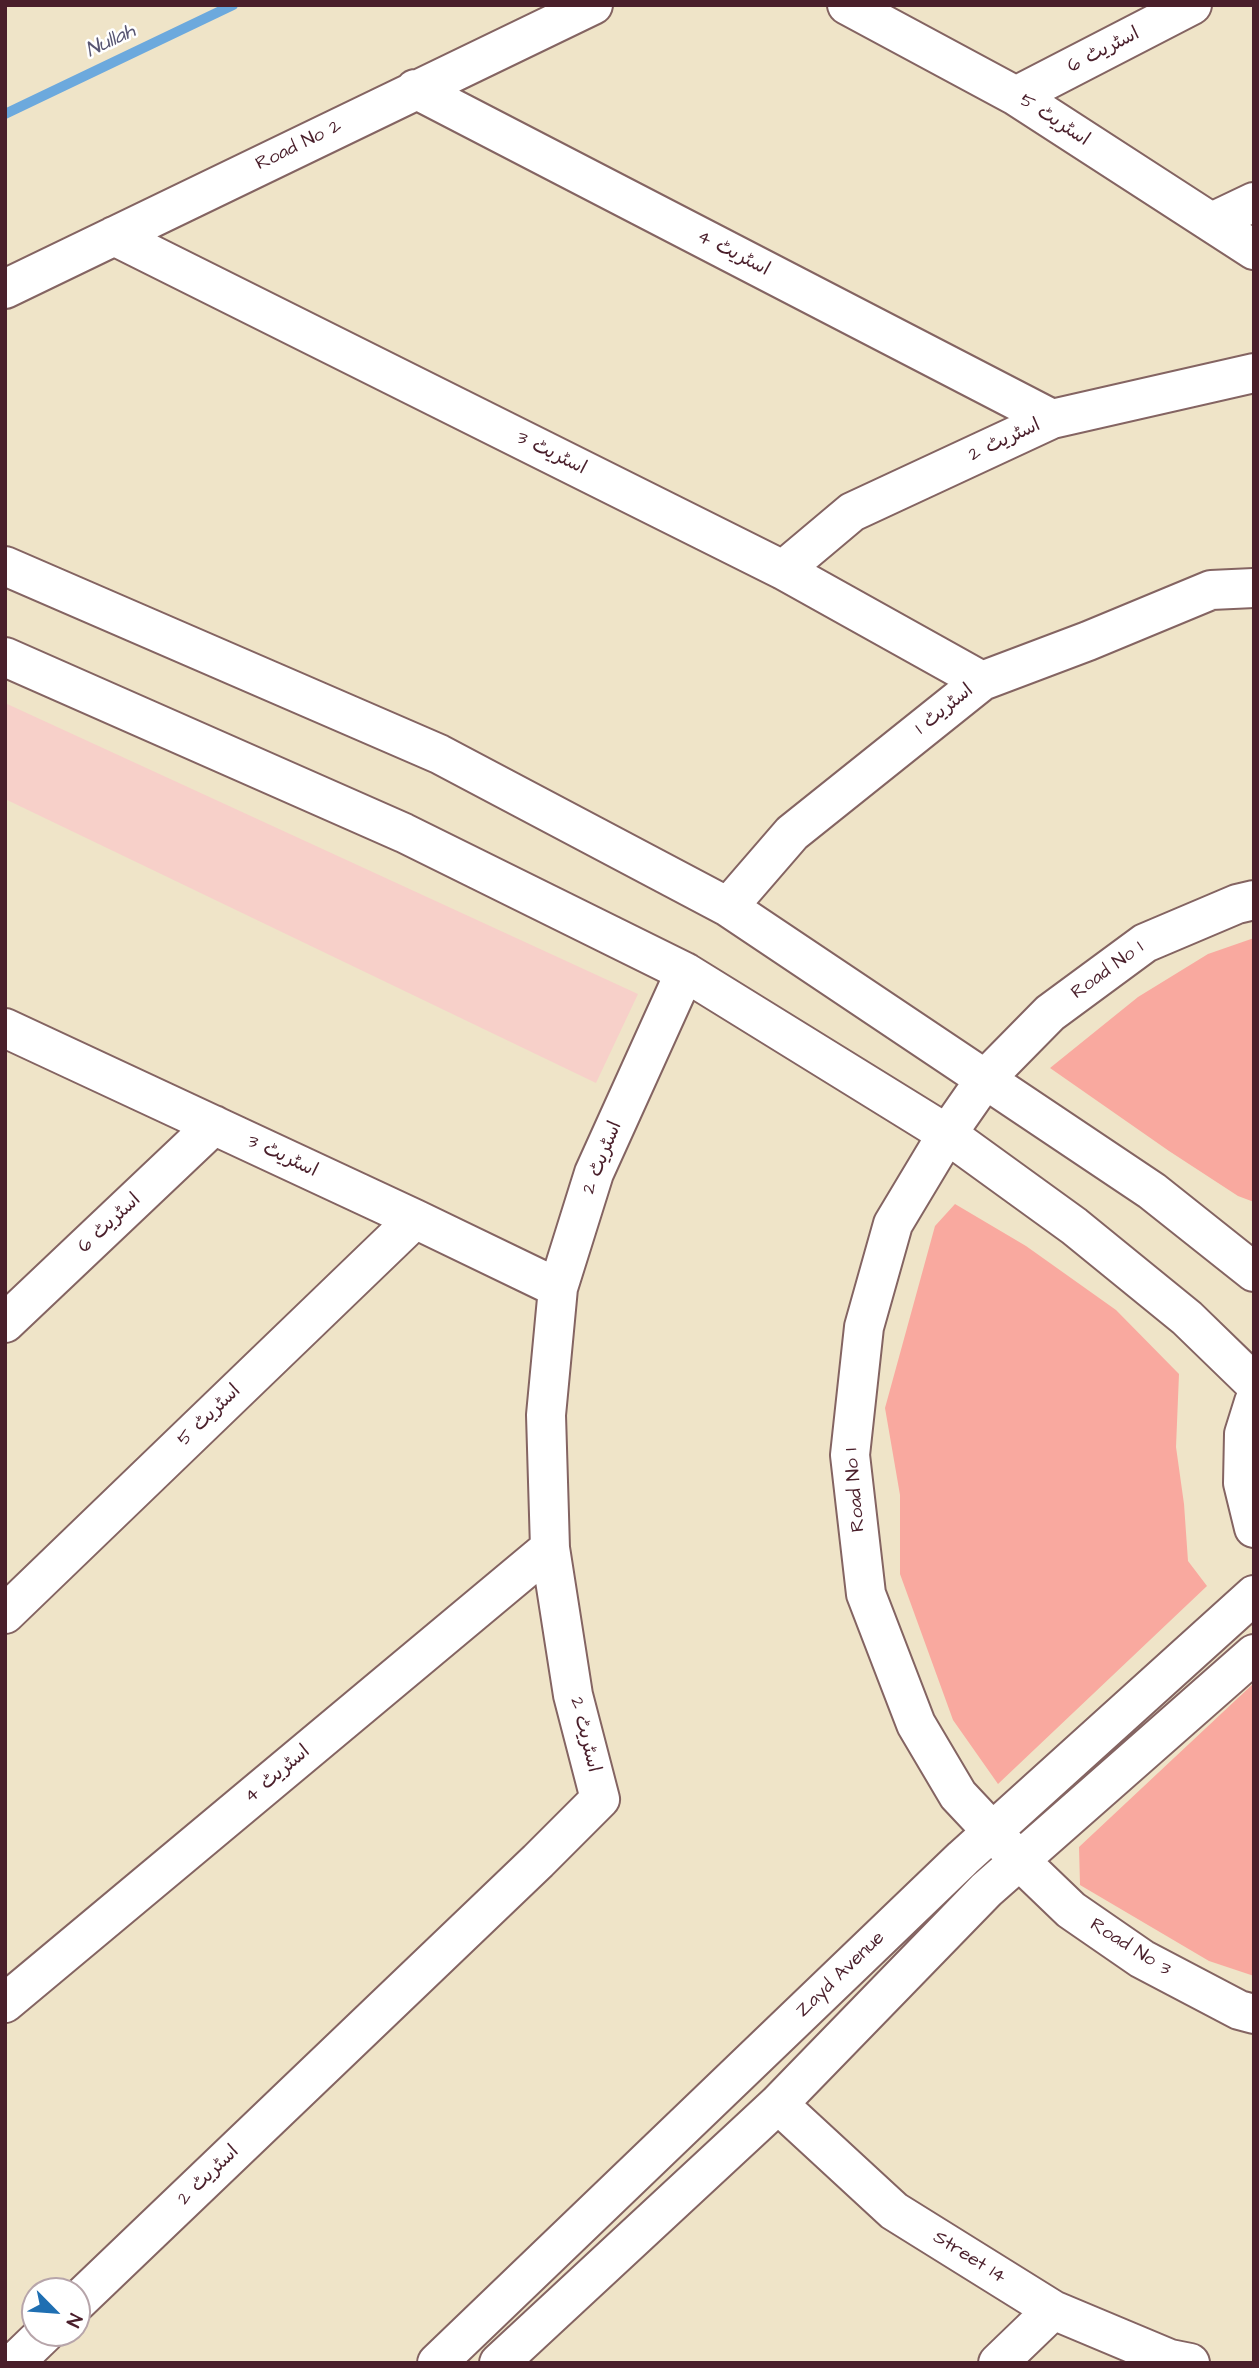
<!DOCTYPE html>
<meta charset="utf-8">
<style>
body{margin:0}
#map{position:relative;width:1259px;height:2368px;overflow:hidden;background:#efe4c8;font-family:"Architects Daughter",sans-serif}
canvas{display:block}
.frame{position:absolute;inset:0;border:7px solid #4a1f2b;pointer-events:none}
.north{position:absolute;left:21px;top:2277px;width:70px;height:70px;box-sizing:border-box;background:#fff;border:2px solid #b7a5aa;border-radius:50%;rotate:115deg;font-size:19px;font-weight:700;line-height:28px;text-align:center;color:#4a1f2b}
.north::after{content:'';display:block;margin:auto;width:24px;height:32px;background:#1f6fb2;clip-path:polygon(50% 0,100% 100%,50% 72%,0 100%)}
</style>
<div id="map">
<canvas width="1259" height="2368"></canvas>
<div class="frame"></div>
<div class="north">N</div>
</div>
<script>
const c = document.querySelector('canvas').getContext('2d');
c.lineJoin = 'round';
function fill(path, color) { c.fillStyle = color; c.fill(path, 'evenodd'); }
const poly = rows => new Path2D(rows.map(r => 'M' + r).join(''));
function trace(path, color, width, dash) { c.strokeStyle = color; c.lineWidth = width; c.lineCap = dash ? 'butt' : 'round'; c.setLineDash(dash || []); c.stroke(path); }
function label(font, color, halo, rows, align = 'center') {
  c.font = font + ' "Architects Daughter","Playpen Sans Arabic",sans-serif'; c.lineWidth = 5; c.setLineDash([]); c.textBaseline = 'middle'; c.strokeStyle = halo; c.fillStyle = color; for (const [text, x, y, turn = 0] of rows) {
    c.save(); c.translate(x, y); c.rotate((+turn || 0) * Math.PI / 180); c.textAlign = isNaN(turn) ? turn : align; if (halo) c.strokeText(text, 0, 0); c.fillText(text, 0, 0); c.restore();
  }
}
const built = poly([
 [5,703,638,994,596,1083,5,799]
]);
const stream = poly([
 [5,114,233,5]
]);
const building = poly([
 [1254,938,1254,1202,1238,1196,1169,1151,1050,1068,1138,997,1208,954],
 [955,1204,1026,1246,1116,1310,1179,1374,1176,1447,1184,1504,1188,1561,1207,1586,998,1784,953,1720,900,1574,900,1495,885,1408,935,1226],
 [1254,1683,1254,1976,1209,1961,1080,1885,1079,1847]
]);
const minor = poly([
 [847,5,1016,96,1254,250],
 [415,89,1052,419],
 [1016,96,1192,5],
 [1212,222,1254,202],
 [114,236,783,570,982,681],
 [5,289,593,5],
 [5,566,439,754,728,907,1152,1191,1254,1272],
 [783,570,852,512,1052,419,1254,373],
 [5,657,404,833,685,972,947,1134,1074,1226,1187,1318,1254,1383],
 [1254,900,1237,904,1145,943,1050,1013,986,1078,947,1134,893,1224,864,1327,850,1455,866,1594,916,1724,958,1795,1020,1861,1071,1910,1142,1959,1239,2010,1254,2014],
 [728,907,792,833,982,681,1088,641,1211,590,1254,588],
 [5,1028,415,1219,558,1288],
 [5,1323,214,1125],
 [1254,1402,1244,1434,1243,1483,1254,1528],
 [5,1614,415,1219],
 [5,2003,550,1548],
 [778,2104,894,2211,1053,2310,1170,2359,1190,2363],
 [77,2302,538,1861,600,1799,573,1695,550,1548,546,1415,558,1288,594,1173,685,972],
 [14,2363,45,2333],
 [437,2363,963,1858,1254,1595],
 [499,2363,778,2104,986,1890,1254,1654],
 [998,2363,1053,2310]
]);
const streetNames = [
 ["اسٹریٹ 6",1104,51,-27],
 ["اسٹریٹ 5",1054,121,33],
 ["Road No 2",299,146,-26],
 ["اسٹریٹ 4",733,254,27],
 ["اسٹریٹ 2",1005,441,-25],
 ["اسٹریٹ 3",551,454,26],
 ["اسٹریٹ 1",945,710,-39],
 ["Road No 1",1108,971,-36],
 ["اسٹریٹ 3",282,1157,25],
 ["اسٹریٹ 2",603,1158,-68],
 ["اسٹریٹ 6",110,1224,-43],
 ["اسٹریٹ 5",210,1416,-44],
 ["Road No 1",856,1490,-95],
 ["اسٹریٹ 2",584,1735,76],
 ["اسٹریٹ 4",278,1775,-40],
 ["Road No 3",1130,1948,32],
 ["Zayd Avenue",841,1975,-44],
 ["اسٹریٹ 2",209,2176,-44],
 ["Street 14",969,2258,32]
];
const waterNames = [
 ["Nullah",111,42,-25]
];
fill(built, '#f7d0c9');
trace(stream, '#6ca9dd', 10);
fill(building, '#f9a99f');
trace(minor, '#846462', 42);
trace(minor, '#fff', 38);
label('19px', '#4a1f2b', '#fff', streetNames);
label('italic 21px', '#585672', '#fff', waterNames);
</script>
